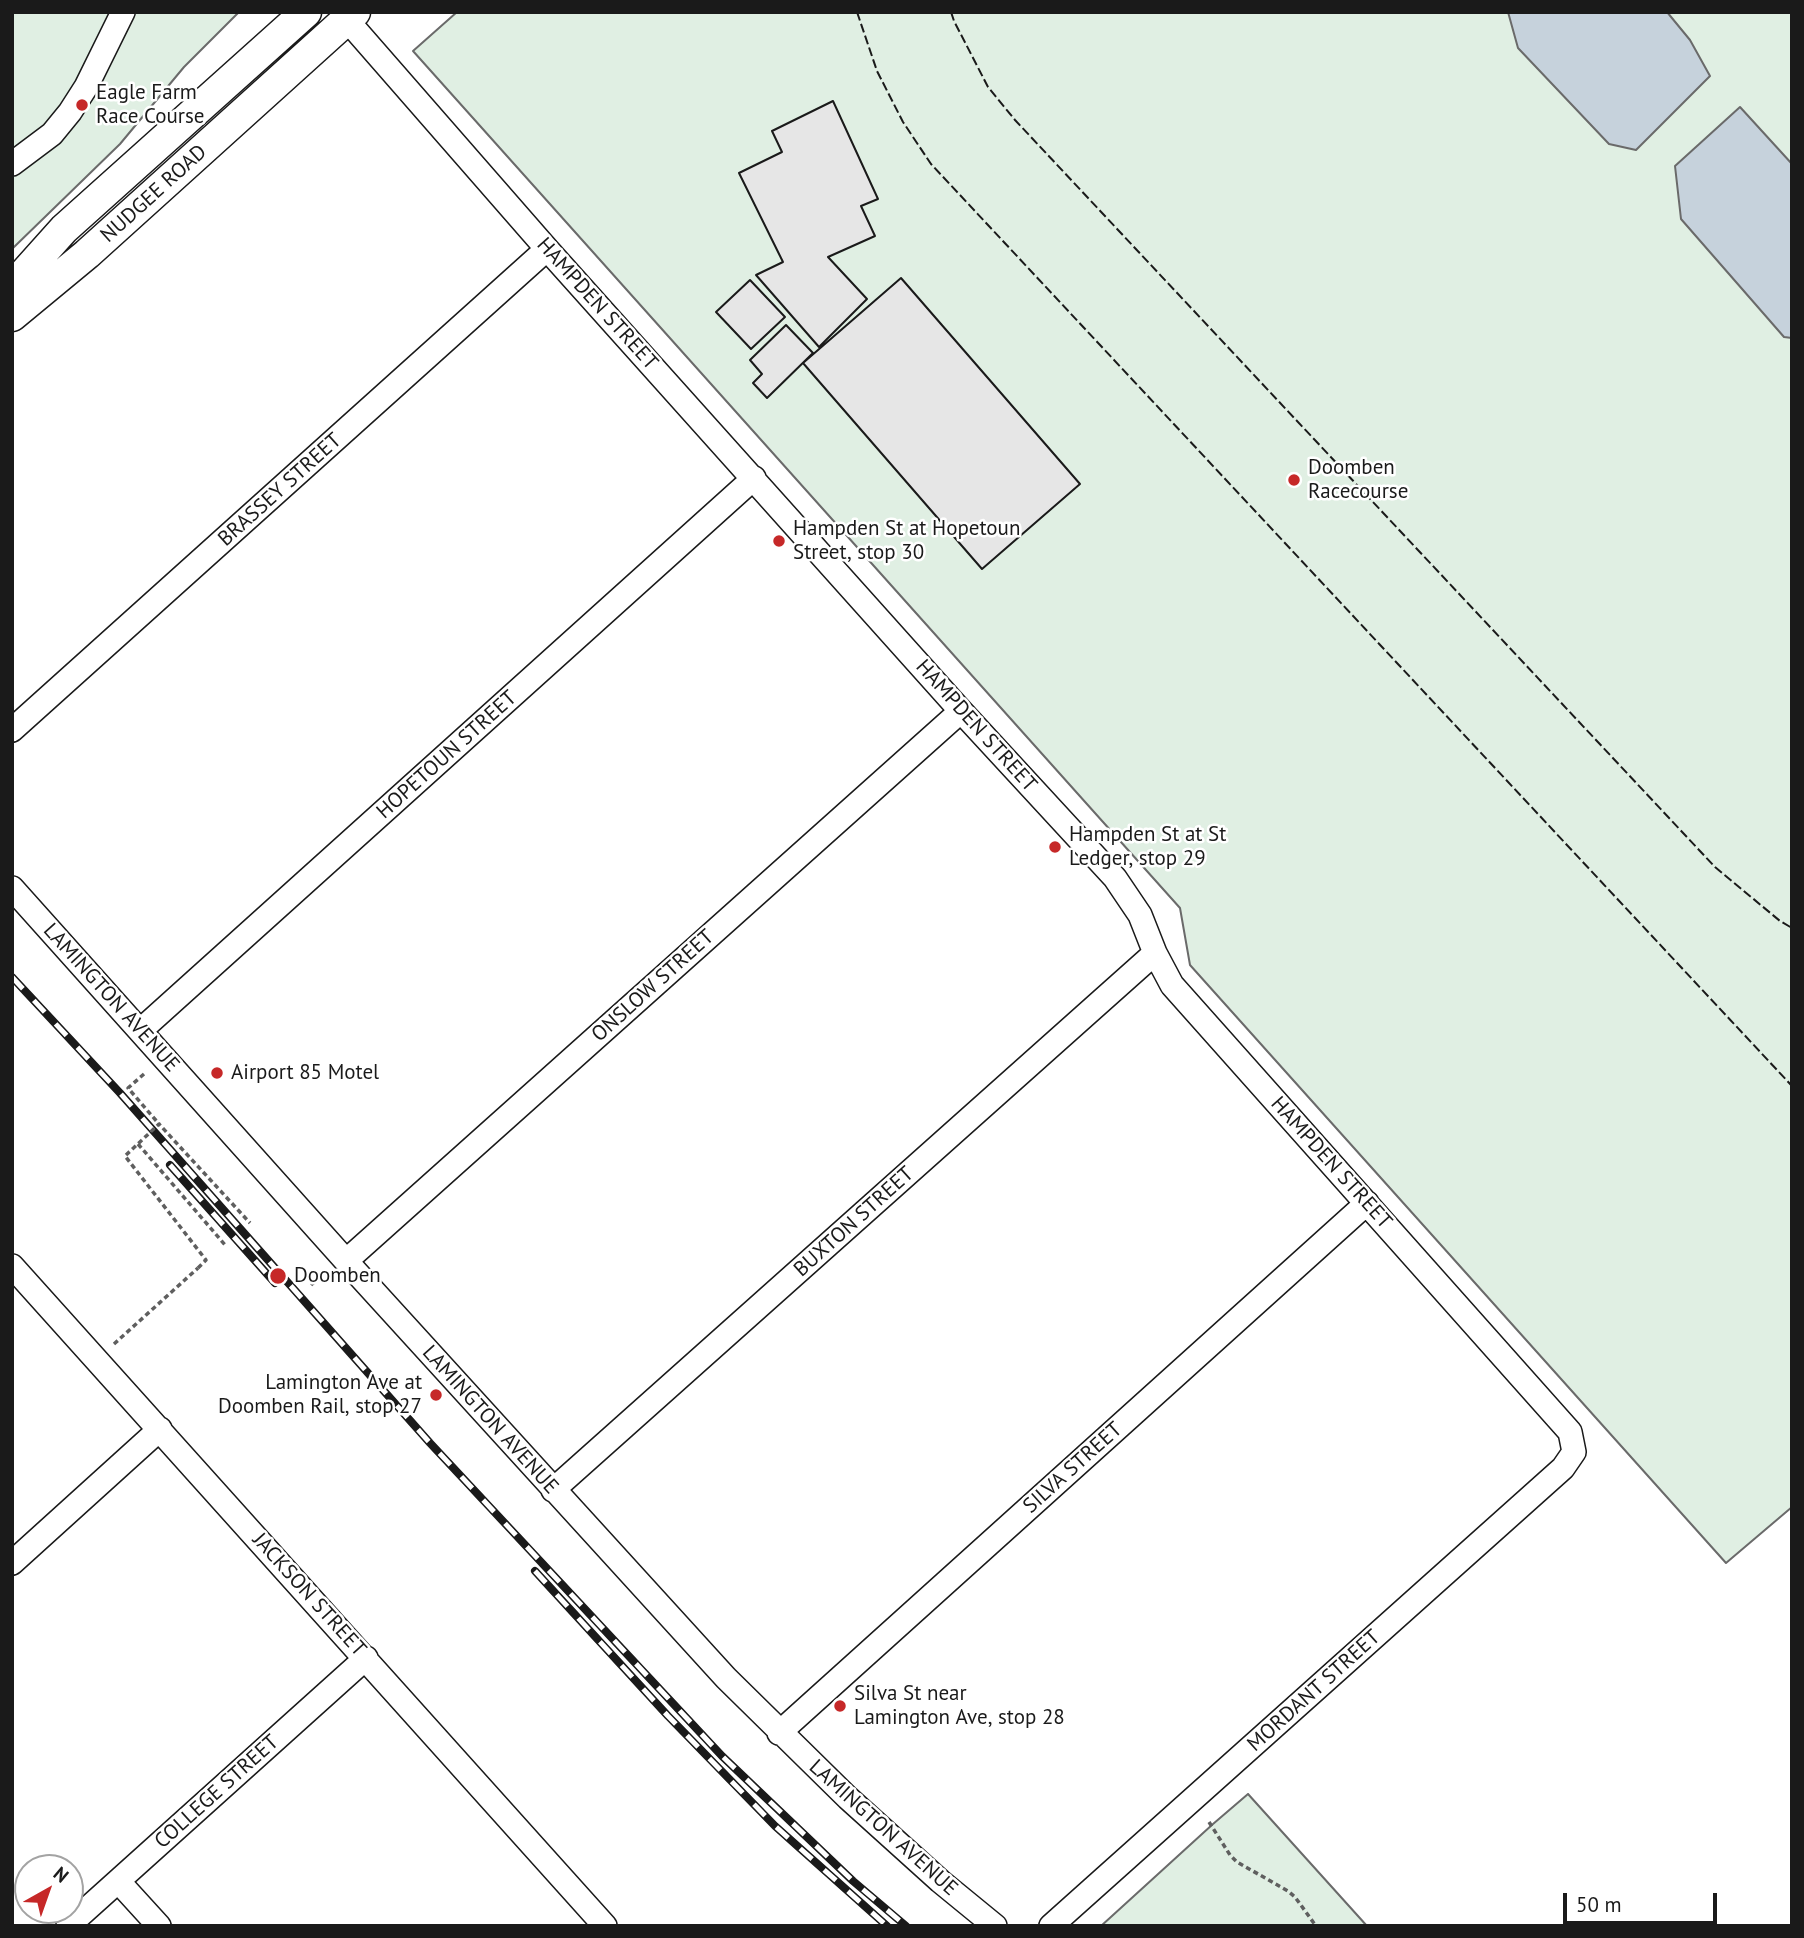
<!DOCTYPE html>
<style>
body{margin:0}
#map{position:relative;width:1804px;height:1938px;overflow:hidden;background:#fff;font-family:"PT Sans",sans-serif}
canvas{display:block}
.frame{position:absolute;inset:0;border:14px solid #1a1a1a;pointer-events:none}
.north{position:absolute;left:14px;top:1854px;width:70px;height:70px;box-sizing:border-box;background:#fff;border:2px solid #a3a3a3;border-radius:50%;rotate:40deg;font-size:19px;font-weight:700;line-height:28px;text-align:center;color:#1a1a1a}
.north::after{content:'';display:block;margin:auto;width:24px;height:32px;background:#c62828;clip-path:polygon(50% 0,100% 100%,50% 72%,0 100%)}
.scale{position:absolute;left:1563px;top:1893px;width:154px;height:32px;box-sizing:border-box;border:4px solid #1a1a1a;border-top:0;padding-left:9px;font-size:21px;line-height:24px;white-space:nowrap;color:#1a1a1a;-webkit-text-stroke:5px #fff;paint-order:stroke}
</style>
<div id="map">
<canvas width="1804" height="1938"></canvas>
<div class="frame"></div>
<div class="north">N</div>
<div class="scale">50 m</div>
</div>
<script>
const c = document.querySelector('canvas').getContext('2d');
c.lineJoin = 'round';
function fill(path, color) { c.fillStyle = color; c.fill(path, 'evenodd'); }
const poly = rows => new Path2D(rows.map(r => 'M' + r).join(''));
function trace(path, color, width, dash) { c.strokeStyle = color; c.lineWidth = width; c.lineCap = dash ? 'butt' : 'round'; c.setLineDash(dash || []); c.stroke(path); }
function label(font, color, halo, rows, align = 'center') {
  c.font = font + ' "PT Sans",sans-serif'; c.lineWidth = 5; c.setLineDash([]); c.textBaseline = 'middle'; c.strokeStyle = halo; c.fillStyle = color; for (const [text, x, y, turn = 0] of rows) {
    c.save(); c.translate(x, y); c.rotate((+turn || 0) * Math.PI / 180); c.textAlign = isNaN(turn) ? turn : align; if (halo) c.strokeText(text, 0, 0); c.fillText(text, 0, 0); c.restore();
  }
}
const green = poly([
 [12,12,239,12,184,67,120,144,12,249,12,12],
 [457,12,1792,12,1792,1507,1726,1563,1190,965,1180,908,413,51,457,12],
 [1248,1794,1367,1926,1101,1926,1213,1824,1248,1794]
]);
const water = poly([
 [1508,12,1667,12,1690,40,1710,76,1636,150,1609,144,1518,48,1508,12],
 [1740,107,1792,164,1792,338,1784,337,1681,219,1675,166,1740,107]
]);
const building = poly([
 [833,101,878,199,861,206,875,236,828,257,867,299,819,347,756,275,783,262,739,173,782,152,772,131,833,101],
 [901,278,1080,484,982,569,803,363,901,278],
 [750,280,785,317,751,349,716,312,750,280],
 [786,325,813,353,767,398,753,383,762,374,750,360,786,325]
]);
const path = poly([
 [144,1074,128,1088,159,1124],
 [138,1144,226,1246],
 [311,1285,322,1275],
 [114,1344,198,1268],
 [1209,1822,1230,1855,1237,1862,1288,1891,1295,1897,1316,1926]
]);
const minor = poly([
 [347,20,547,249,961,711,1115,878,1140,915,1155,953,1172,985,1570,1432,1574,1452,1563,1468,1051,1926],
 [12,164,52,134,70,112,86,87,123,12],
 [12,730,547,249],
 [12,888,346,1261,726,1678,848,1798,940,1881,995,1926],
 [141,1030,754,478],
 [346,1261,961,711],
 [12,1266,605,1926],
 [553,1490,1155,953],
 [12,1563,160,1429],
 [779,1733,1367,1203],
 [118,1881,159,1926],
 [68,1926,366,1658]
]);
const major = poly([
 [12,287,64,229,306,12],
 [12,316,87,254,355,12]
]);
const rail = poly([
 [12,977,120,1093,430,1443,722,1756,853,1881,906,1926],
 [170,1165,275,1283],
 [535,1571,668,1716,775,1826,887,1926]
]);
const pathBridge = poly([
 [198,1268,206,1260,125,1156,159,1124,250,1223]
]);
const fence = poly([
 [857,12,877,71,903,122,931,164,1792,1086],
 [951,12,954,21,988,87,1015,120,1715,867,1780,921,1792,928]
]);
const markers = [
 [82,105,7,"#c62828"],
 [1294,480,7,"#c62828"],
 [779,541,7,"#c62828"],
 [1055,847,7,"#c62828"],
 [217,1073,7,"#c62828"],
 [278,1276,9,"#c62828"],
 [436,1395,7,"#c62828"],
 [840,1706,7,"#c62828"]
];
const poiNames = [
 ["Eagle Farm",96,93],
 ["Race Course",96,117],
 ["Doomben",1308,468],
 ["Racecourse",1308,492],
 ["Hampden St at Hopetoun",793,529],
 ["Street, stop 30",793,553],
 ["Hampden St at St",1069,835],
 ["Ledger, stop 29",1069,859],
 ["Airport 85 Motel",231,1073],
 ["Doomben",294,1276],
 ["Lamington Ave at",422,1383,"right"],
 ["Doomben Rail, stop 27",422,1407,"right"],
 ["Silva St near",854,1694],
 ["Lamington Ave, stop 28",854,1718]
];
const streetNames = [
 ["NUDGEE ROAD",154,194,-42],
 ["HAMPDEN STREET",597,304,48],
 ["BRASSEY STREET",280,490,-42],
 ["HAMPDEN STREET",976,726,48],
 ["HOPETOUN STREET",447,755,-42],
 ["ONSLOW STREET",653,986,-42],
 ["LAMINGTON AVENUE",111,998,48],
 ["HAMPDEN STREET",1331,1163,48],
 ["BUXTON STREET",854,1222,-42],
 ["LAMINGTON AVENUE",490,1420,48],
 ["SILVA STREET",1073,1468,-42],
 ["JACKSON STREET",309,1595,48],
 ["MORDANT STREET",1314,1691,-42],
 ["COLLEGE STREET",217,1792,-42],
 ["LAMINGTON AVENUE",883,1828,42]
];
fill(green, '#e0efe3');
trace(green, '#6a6a6a', 2);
fill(water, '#c6d2dc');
trace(water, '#6a6a6a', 2);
fill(building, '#e6e6e6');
trace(building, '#1a1a1a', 2);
trace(minor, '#1a1a1a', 26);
trace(major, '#1a1a1a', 33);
trace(path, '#5f5f5f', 3.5, [5, 3.5]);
trace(minor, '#fff', 23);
trace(major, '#fff', 30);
trace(rail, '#1a1a1a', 8);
trace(rail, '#fff', 5, [16]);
trace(pathBridge, '#5f5f5f', 3.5, [5, 3.5]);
trace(fence, '#1a1a1a', 2, [9, 3.5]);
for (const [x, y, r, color] of markers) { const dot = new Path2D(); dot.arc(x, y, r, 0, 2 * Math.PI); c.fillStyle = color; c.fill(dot); trace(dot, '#fff', 2.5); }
label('21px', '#1a1a1a', '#fff', poiNames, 'left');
label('21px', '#1a1a1a', '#fff', streetNames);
</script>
